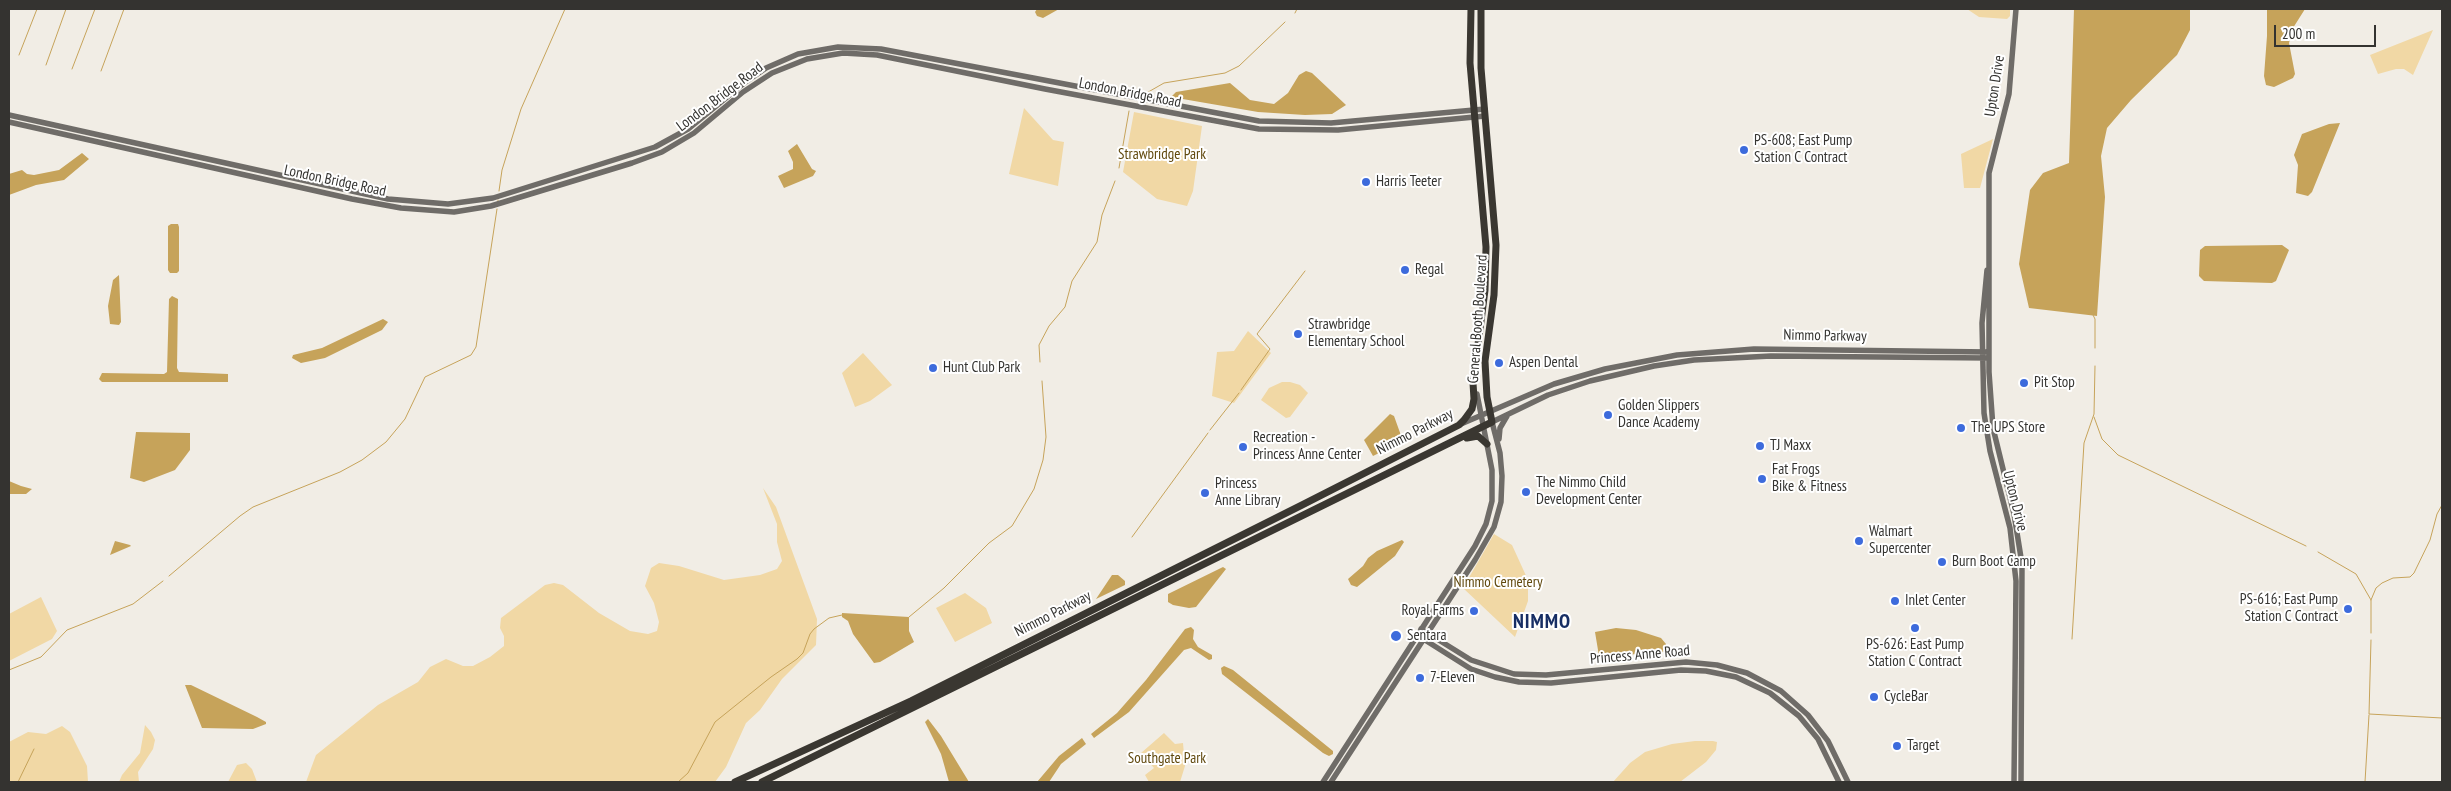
<!DOCTYPE html>
<style>
body{margin:0}
#map{position:relative;width:2451px;height:791px;overflow:hidden;background:#f1ede5;font-family:"PT Sans Narrow",sans-serif}
canvas{display:block}
.frame{position:absolute;inset:0;border:10px solid #343330;pointer-events:none}
.scale{position:absolute;left:2274px;top:25px;width:102px;height:22px;box-sizing:border-box;border:2px solid #343330;border-top:0;padding-left:6px;font-size:15px;line-height:18px;white-space:nowrap;color:#343330;-webkit-text-stroke:4px #fff;paint-order:stroke}
</style>
<div id="map">
<canvas width="2451" height="791"></canvas>
<div class="frame"></div>
<div class="scale">200 m</div>
</div>
<script>
const c = document.querySelector('canvas').getContext('2d');
c.lineJoin = 'round';
function fill(path, color) { c.fillStyle = color; c.fill(path, 'evenodd'); }
const poly = rows => new Path2D(rows.map(r => 'M' + r).join(''));
function trace(path, color, width, dash) { c.strokeStyle = color; c.lineWidth = width; c.lineCap = dash ? 'butt' : 'round'; c.setLineDash(dash || []); c.stroke(path); }
function label(font, color, halo, rows, align = 'center') {
  c.font = font + ' "PT Sans Narrow",sans-serif'; c.lineWidth = 4; c.setLineDash([]); c.textBaseline = 'middle'; c.strokeStyle = halo; c.fillStyle = color; for (const [text, x, y, turn = 0] of rows) {
    c.save(); c.translate(x, y); c.rotate((+turn || 0) * Math.PI / 180); c.textAlign = isNaN(turn) ? turn : align; if (halo) c.strokeText(text, 0, 0); c.fillText(text, 0, 0); c.restore();
  }
}
const green = poly([
 [1967,9,2010,9,2010,16,2007,19,1979,17],
 [2433,30,2413,75,2404,69,2396,69,2378,74,2370,55],
 [1024,108,1053,140,1064,142,1058,186,1009,174],
 [1134,112,1202,126,1193,191,1187,206,1157,199,1123,172],
 [1993,139,1980,188,1964,188,1961,154],
 [1248,331,1271,353,1234,403,1212,396,1217,352,1234,351],
 [863,353,892,385,870,401,855,407,842,373],
 [1282,382,1290,382,1300,385,1308,393,1290,417,1286,418,1261,400,1269,388],
 [763,488,776,507,817,619,816,645,782,679,760,710,746,723,726,767,715,782,306,782,316,755,378,705,418,682,430,667,446,659,463,666,473,666,490,657,504,646,504,636,500,628,501,618,545,585,554,583,563,585,599,613,630,631,648,634,657,631,659,622,654,603,645,586,651,568,659,563,679,566,724,580,760,575,777,569,782,561,777,542,777,524],
 [1494,534,1512,545,1528,580,1528,601,1515,637,1463,588],
 [965,593,986,608,992,623,955,642,936,608],
 [41,597,57,631,52,639,9,661,9,614],
 [145,725,151,732,155,740,153,749,138,772,139,782,119,782,122,775,140,753],
 [62,726,70,732,87,766,88,782,9,782,9,742,28,732,46,734],
 [1164,733,1175,744,1183,743,1185,766,1180,782,1149,782,1145,775,1154,768,1141,753],
 [1695,741,1713,741,1717,742,1716,750,1706,762,1680,782,1613,782,1630,763,1645,752,1672,744],
 [246,763,252,769,257,782,228,782,237,765]
]);
const water = poly([
 [1037,9,1059,9,1043,18,1037,16,1035,12],
 [2074,9,2190,9,2190,30,2177,55,2131,100,2107,128,2101,156,2105,197,2097,316,2029,308,2019,264,2030,190,2043,173,2069,163],
 [2267,9,2305,9,2293,28,2289,43,2295,74,2293,78,2274,87,2266,85,2264,76,2267,36],
 [1306,71,1312,73,1346,105,1332,114,1305,115,1258,112,1171,97,1176,92,1230,83,1250,100,1274,104,1288,93,1299,75],
 [2340,123,2312,192,2308,196,2296,193,2298,165,2294,155,2302,134,2329,124],
 [797,144,812,169,816,171,813,176,784,188,778,176,793,169,793,162,788,151],
 [82,153,89,159,64,180,36,185,9,195,9,174,22,170,27,174,34,175,59,170],
 [171,224,178,224,179,227,179,271,177,273,170,273,168,270,168,226],
 [2282,245,2289,250,2276,281,2272,283,2204,281,2199,276,2200,250,2205,246],
 [119,275,121,322,119,325,110,324,108,306,113,280],
 [172,296,178,299,177,368,179,372,228,374,228,382,102,382,99,379,102,373,164,374,167,372,169,299],
 [383,319,388,322,382,330,325,358,301,363,292,358,293,355,322,348],
 [1390,414,1394,416,1403,441,1373,456,1364,440],
 [136,432,190,433,190,450,175,470,144,482,130,478],
 [9,481,21,486,32,489,26,494,10,494],
 [1402,540,1404,542,1395,556,1357,587,1351,585,1348,579,1363,566,1368,558,1377,551],
 [115,541,130,545,131,546,110,555],
 [1223,567,1226,569,1196,607,1189,608,1173,605,1168,602,1168,594],
 [1112,575,1118,575,1125,581,1125,585,1096,599],
 [842,613,909,617,909,631,914,642,880,662,874,663,853,634,848,621,842,617],
 [1191,627,1194,630,1193,639,1198,647,1212,655,1212,659,1209,660,1191,648,1184,650,1129,712,1094,738,1091,734,1117,713,1146,680,1185,629],
 [1616,628,1636,630,1661,638,1666,644,1666,651,1660,653,1599,656,1595,632],
 [1224,666,1233,670,1333,751,1333,754,1329,756,1323,753,1222,674,1221,668],
 [185,685,191,685,257,717,266,722,266,724,253,729,202,728],
 [928,719,941,736,969,782,949,782,941,754,925,722],
 [1082,738,1086,744,1061,764,1049,782,1037,782,1059,756]
]);
const stream = poly([
 [1295,13,1297,9],
 [19,55,37,9],
 [46,65,66,9],
 [72,69,95,9],
 [101,71,124,9],
 [1143,95,1164,83,1225,73,1239,66,1285,22],
 [1119,168,1129,111],
 [499,191,502,170,521,109,565,9],
 [498,201,498,200],
 [2093,315,2095,319,2095,348],
 [1040,362,1039,345,1049,326,1065,307,1072,281,1097,242,1102,215,1115,181],
 [1241,390,1270,349,1257,334,1305,271],
 [2094,417,2102,439,2118,455,2306,546],
 [1210,430,1239,393],
 [1132,537,1208,433],
 [2318,552,2356,574,2371,600,2371,633],
 [169,576,240,516,253,507,340,472,362,460,386,442,405,419,425,377,471,355,476,347,497,209],
 [2371,600,2376,588,2382,583,2393,578,2410,577,2414,573,2430,540,2437,514,2442,505],
 [909,617,944,588,989,543,1012,526,1034,489,1043,460,1046,437,1042,381],
 [2072,639,2084,443,2094,414,2095,366],
 [2371,640,2369,714,2442,718],
 [9,670,41,657,67,630,133,604,163,581],
 [18,782,34,749],
 [678,782,688,773,715,722,771,677,797,659,803,653,810,634,814,629,829,618,842,615],
 [2365,782,2369,715]
]);
const secondary = poly([
 [2016,9,2009,94,1989,173,1989,372,1993,428,2014,514,2022,564,2021,782],
 [9,115,388,199,448,204,493,198,655,147,688,129,744,83,766,68,798,54,838,47,881,49,1259,121,1331,123,1485,109],
 [9,122,352,199,401,208,454,212,491,206,632,163,662,152,694,133,743,92,772,73,807,59,843,53,877,55,1045,89,1259,129,1338,130,1485,116],
 [1987,270,1982,323,1984,413,1990,451,2010,528,2016,581,2014,782],
 [1461,424,1554,384,1605,369,1677,355,1754,349,1989,352],
 [1499,439,1500,428,1507,416],
 [1421,629,1471,660,1514,674,1546,675,1686,662,1717,665,1747,673,1781,691,1808,715,1828,741,1848,782],
 [1417,635,1471,669,1495,677,1519,682,1551,683,1681,670,1706,671,1736,677,1770,693,1799,716,1818,739,1839,782],
 [1323,782,1475,546,1486,524,1492,501,1492,470,1477,394],
 [1331,782,1475,560,1494,527,1501,502,1502,476,1500,453,1492,422,1548,395,1590,381,1654,366,1694,360,1771,356,1989,358]
]);
const highway = poly([
 [1467,438,1478,436,1487,444],
 [735,782,911,701,1302,505,1459,425,1464,420,1472,409,1474,399,1473,383,1485,290,1486,247,1470,63,1471,9],
 [762,782,1492,422,1487,397,1485,361,1494,295,1496,245,1481,68,1481,9]
]);
const markers = [
 [1744,150,5,"#3d6bdc"],
 [1366,182,5,"#3d6bdc"],
 [1405,270,5,"#3d6bdc"],
 [1298,334,5,"#3d6bdc"],
 [1499,363,5,"#3d6bdc"],
 [933,368,5,"#3d6bdc"],
 [2024,383,5,"#3d6bdc"],
 [1608,415,5,"#3d6bdc"],
 [1961,428,5,"#3d6bdc"],
 [1760,446,5,"#3d6bdc"],
 [1243,447,5,"#3d6bdc"],
 [1762,479,5,"#3d6bdc"],
 [1526,492,5,"#3d6bdc"],
 [1205,493,5,"#3d6bdc"],
 [1859,541,5,"#3d6bdc"],
 [1942,562,5,"#3d6bdc"],
 [1895,601,5,"#3d6bdc"],
 [2348,609,5,"#3d6bdc"],
 [1474,611,5,"#3d6bdc"],
 [1915,628,5,"#3d6bdc"],
 [1396,636,6,"#3d6bdc"],
 [1420,678,5,"#3d6bdc"],
 [1874,697,5,"#3d6bdc"],
 [1897,746,5,"#3d6bdc"]
];
const streetNames = [
 ["Upton Drive",1995,86,-81],
 ["London Bridge Road",1130,93,11],
 ["London Bridge Road",720,97,-37],
 ["London Bridge Road",335,181,12],
 ["General Booth Boulevard",1478,319,-86],
 ["Nimmo Parkway",1825,336,1],
 ["Nimmo Parkway",1415,432,-27],
 ["Upton Drive",2015,501,76],
 ["Nimmo Parkway",1053,614,-27],
 ["Princess Anne Road",1640,655,-5]
];
const poiNames = [
 ["PS-608; East Pump",1754,141],
 ["Station C Contract",1754,158],
 ["Harris Teeter",1376,182],
 ["Regal",1415,270],
 ["Strawbridge",1308,325],
 ["Elementary School",1308,342],
 ["Aspen Dental",1509,363],
 ["Hunt Club Park",943,368],
 ["Pit Stop",2034,383],
 ["Golden Slippers",1618,406],
 ["Dance Academy",1618,423],
 ["The UPS Store",1971,428],
 ["Recreation -",1253,438],
 ["Princess Anne Center",1253,455],
 ["TJ Maxx",1770,446],
 ["Fat Frogs",1772,470],
 ["Bike & Fitness",1772,487],
 ["The Nimmo Child",1536,483],
 ["Development Center",1536,500],
 ["Princess",1215,484],
 ["Anne Library",1215,501],
 ["Walmart",1869,532],
 ["Supercenter",1869,549],
 ["Burn Boot Camp",1952,562],
 ["PS-616; East Pump",2338,600,"right"],
 ["Station C Contract",2338,617,"right"],
 ["Inlet Center",1905,601],
 ["Royal Farms",1464,611,"right"],
 ["Sentara",1407,636],
 ["PS-626: East Pump",1915,645,"center"],
 ["Station C Contract",1915,662,"center"],
 ["7-Eleven",1430,678],
 ["CycleBar",1884,697],
 ["Target",1907,746]
];
const parkNames = [
 ["Strawbridge Park",1162,155],
 ["Nimmo Cemetery",1498,583],
 ["Southgate Park",1167,759]
];
const districtNames = [
 ["NIMMO",1542,622]
];
fill(green, '#f1d8a5');
fill(water, '#c6a35a');
trace(stream, '#c6a35a', 1);
trace(secondary, '#6f6c68', 5.5);
trace(highway, '#3a3731', 7);
for (const [x, y, r, color] of markers) { const dot = new Path2D(); dot.arc(x, y, r, 0, 2 * Math.PI); c.fillStyle = color; c.fill(dot); trace(dot, '#fff', 2); }
label('15px', '#343330', '#fff', streetNames);
label('15px', '#343330', '#fff', poiNames, 'left');
label('15px', '#61490e', '#fff', parkNames);
c.letterSpacing = '1px';
label('bold 20px', '#172e64', '#fff', districtNames);
c.letterSpacing = '0px';
</script>
